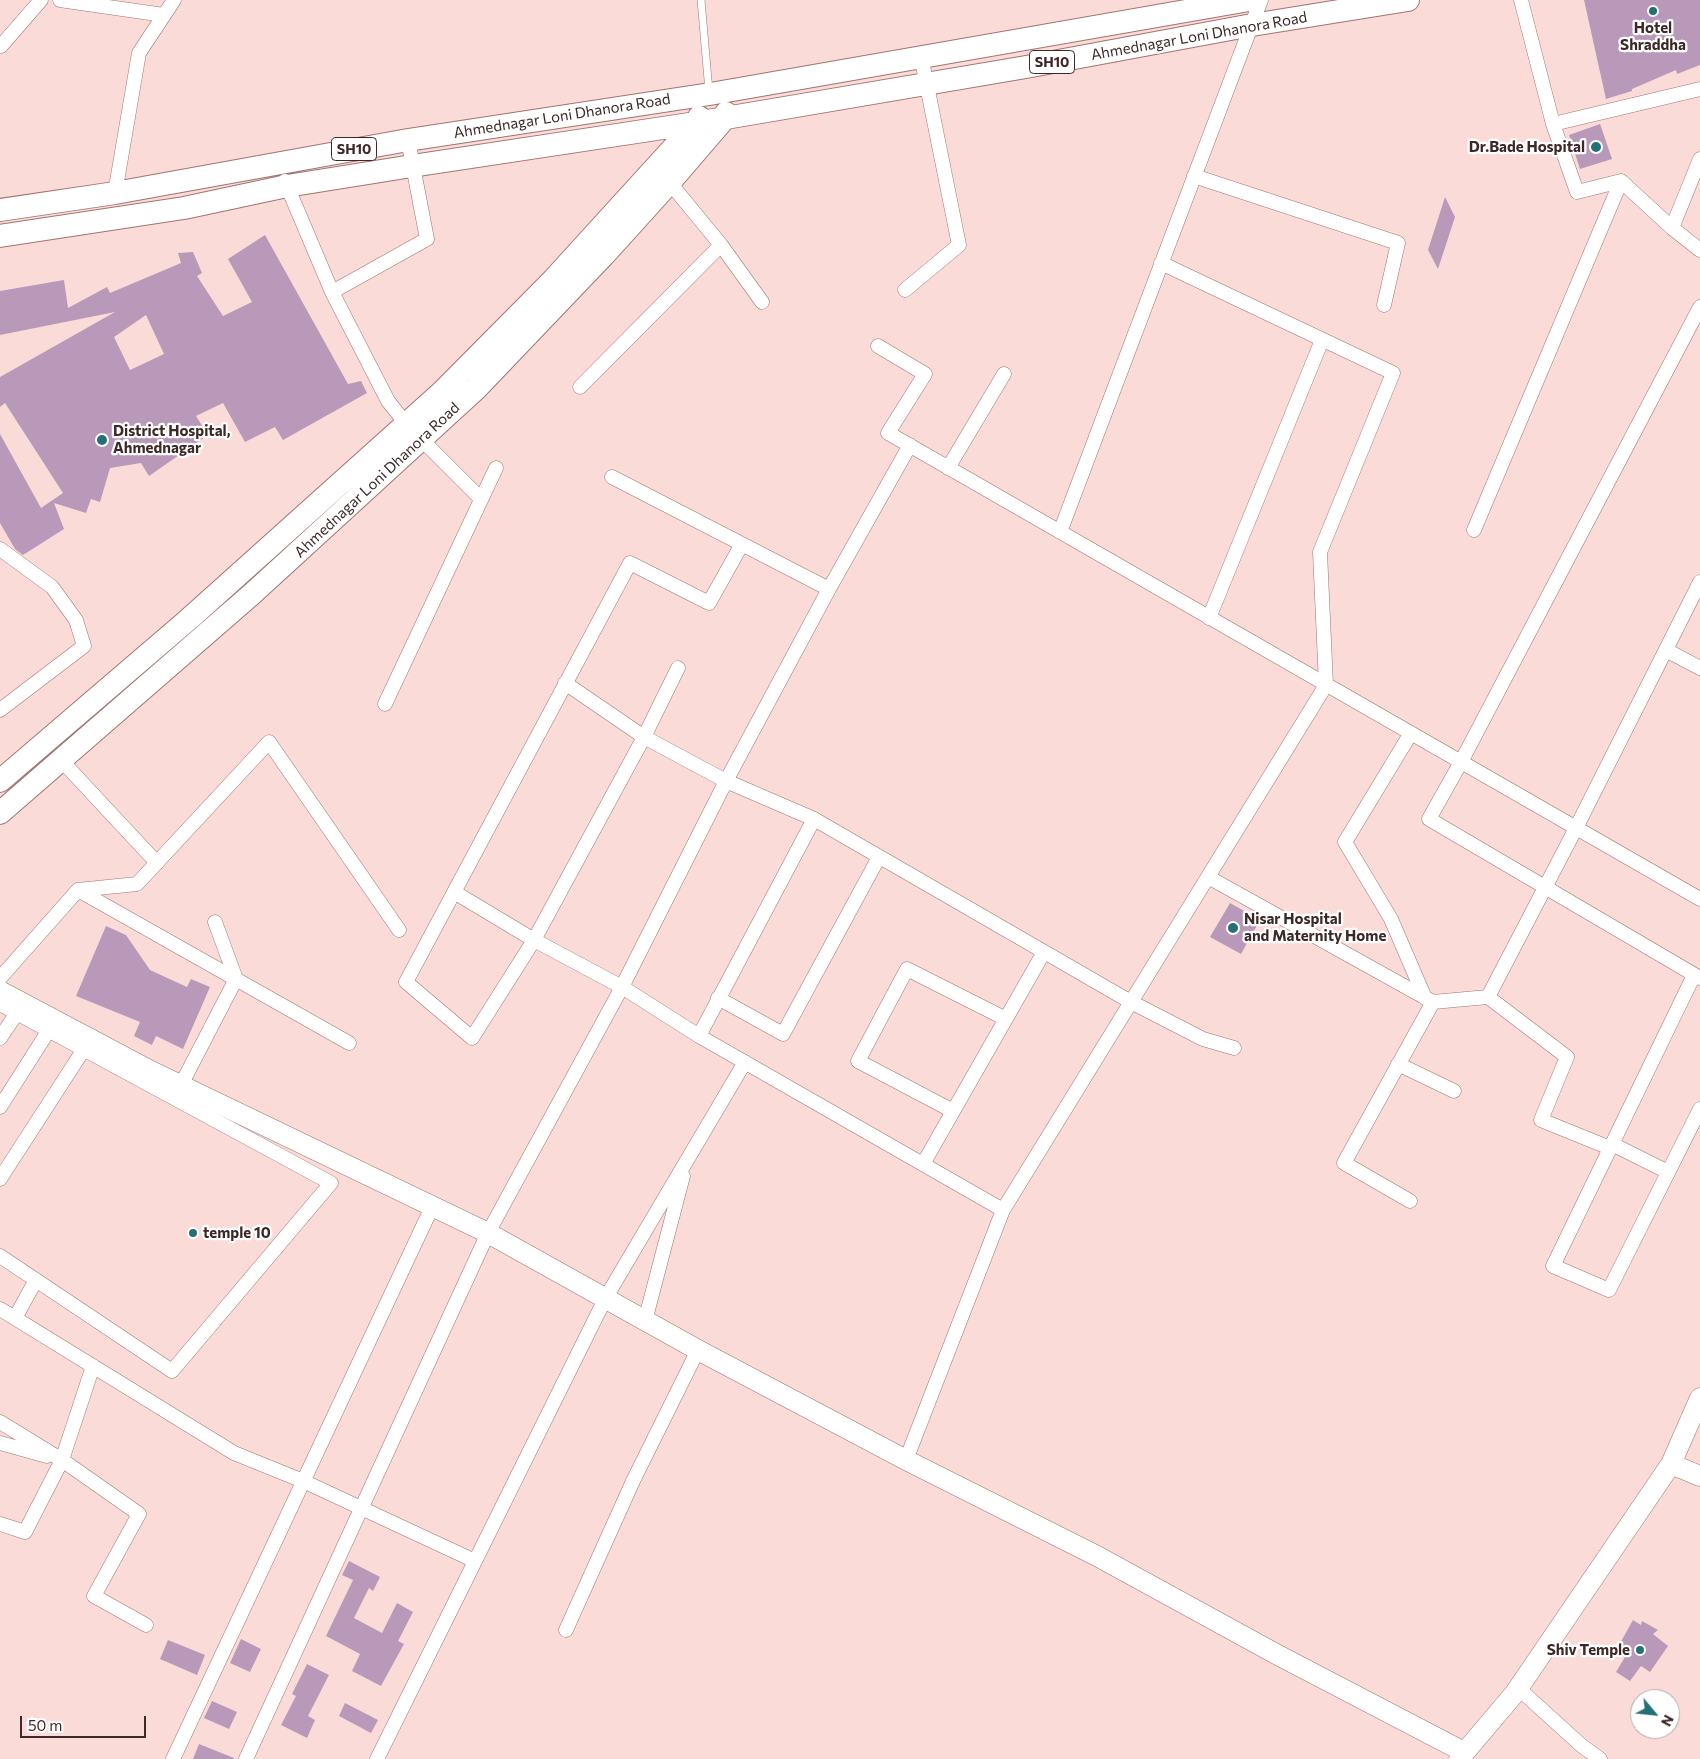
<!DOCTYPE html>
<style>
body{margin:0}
#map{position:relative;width:1700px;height:1759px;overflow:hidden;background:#fbdbd8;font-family:Commissioner,sans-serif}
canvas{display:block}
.north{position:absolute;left:1630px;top:1689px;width:50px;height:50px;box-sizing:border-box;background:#fff;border:1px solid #b1a9a9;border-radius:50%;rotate:118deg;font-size:14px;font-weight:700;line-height:20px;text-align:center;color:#3c2927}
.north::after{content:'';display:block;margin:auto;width:18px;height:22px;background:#256f77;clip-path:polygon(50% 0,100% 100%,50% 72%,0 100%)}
.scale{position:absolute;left:20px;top:1716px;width:126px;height:22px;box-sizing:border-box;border:2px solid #3c2927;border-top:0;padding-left:6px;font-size:15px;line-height:18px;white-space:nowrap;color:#3c2927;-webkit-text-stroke:4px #fff;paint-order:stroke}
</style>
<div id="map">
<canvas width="1700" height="1759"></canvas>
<div class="north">N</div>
<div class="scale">50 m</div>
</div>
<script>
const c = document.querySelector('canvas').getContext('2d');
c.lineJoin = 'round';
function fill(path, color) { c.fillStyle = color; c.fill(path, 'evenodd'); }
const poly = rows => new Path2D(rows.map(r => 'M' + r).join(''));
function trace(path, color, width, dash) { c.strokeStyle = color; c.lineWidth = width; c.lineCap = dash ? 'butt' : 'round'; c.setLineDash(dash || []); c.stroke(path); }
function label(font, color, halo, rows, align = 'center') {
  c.font = font + ' Commissioner,sans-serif'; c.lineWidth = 4.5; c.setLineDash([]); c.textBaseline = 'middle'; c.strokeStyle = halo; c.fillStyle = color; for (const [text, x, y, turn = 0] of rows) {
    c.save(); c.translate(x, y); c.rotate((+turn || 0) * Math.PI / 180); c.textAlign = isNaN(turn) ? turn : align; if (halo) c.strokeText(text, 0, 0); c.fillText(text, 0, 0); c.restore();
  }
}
const building = poly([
 [1584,0,1700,0,1700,65,1677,74,1676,70,1632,89,1632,91,1606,99],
 [1600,124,1612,159,1580,169,1569,135],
 [1445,197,1455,217,1438,269,1428,250],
 [265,235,348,384,361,381,367,393,283,440,275,427,245,442,223,403,196,416,208,435,149,476,141,463,110,468,100,502,91,499,86,513,54,503,64,529,23,555,15,549,0,523,0,434,41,508,63,493,5,403,0,407,0,377,115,312,0,335,0,291,64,280,68,308,107,287,110,293,181,263,178,253,193,252,202,273,197,276,223,316,252,302,228,259],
 [146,315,164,354,130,370,114,337],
 [1230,903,1260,920,1241,954,1210,937],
 [106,926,126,935,150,970,187,987,191,979,210,987,183,1049,156,1036,152,1045,134,1036,140,1022,76,996],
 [349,1561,380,1577,373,1591,369,1588,354,1618,382,1633,397,1603,413,1612,398,1641,404,1644,381,1686,352,1671,360,1654,326,1636,353,1580,342,1575],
 [1633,1620,1641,1625,1642,1621,1658,1630,1653,1634,1668,1646,1650,1672,1641,1666,1630,1681,1616,1672,1625,1657,1614,1654],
 [241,1639,261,1649,250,1672,230,1663],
 [168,1640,205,1655,197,1675,160,1659],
 [307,1664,329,1675,308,1716,315,1720,307,1738,281,1725,296,1696,292,1694],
 [212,1701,237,1712,229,1729,204,1718],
 [345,1703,378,1720,371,1733,339,1716],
 [199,1744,234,1758,234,1759,193,1759]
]);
const lane = poly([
 [701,0,709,91]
]);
const street = poly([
 [60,0,164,15],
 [1521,0,1553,124,1577,192,1621,181,1672,228,1700,250],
 [1,46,41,0],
 [1553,124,1700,89],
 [1194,176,1398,243,1384,305],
 [665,177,721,245,762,302],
 [285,181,332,292,388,401,407,425],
 [115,193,139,53,174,0],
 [1672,228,1700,159],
 [905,290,959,245,921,56],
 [332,292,427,239,408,140],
 [1700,307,1461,762,1429,819,1700,978],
 [878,346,925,374,888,433,1700,899],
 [580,387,721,245],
 [422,440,481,499],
 [948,468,1004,374],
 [612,477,829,589],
 [1474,530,1621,181],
 [1060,532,1261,0],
 [0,549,52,587,76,620,84,646,0,710],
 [1209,618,1322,340],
 [1666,650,1700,668],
 [678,668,644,737,534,940,472,1038,406,982,630,563,709,603,742,544],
 [565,683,644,737,726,781,814,819,1131,1002,1203,1039,1234,1048],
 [385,704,496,468],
 [1411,733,1345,842,1391,919,1425,998],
 [61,760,157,863],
 [1208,877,1433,1002,1344,1163,1410,1201],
 [78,890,137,884,269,742,399,930],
 [454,892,534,940,622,987,699,1036,1003,1210],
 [1694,975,1553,1266,1609,1290,1700,1109],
 [0,978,78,890,349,1043],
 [1488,997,1567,1057,1541,1120,1610,1148],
 [718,998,783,1034,879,857],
 [1433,1002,1488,997,1576,828,1700,582],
 [0,1004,331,1183,172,1371,0,1256],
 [699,1036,814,819],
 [0,1038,17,1013],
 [1398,1064,1454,1091],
 [181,1085,236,979,215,922],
 [0,1107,49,1030],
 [953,1111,858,1061,907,969,1006,1019],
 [1612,1144,1668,1172],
 [923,1164,1044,952],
 [0,1179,84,1049],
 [0,1309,234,1453,303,1481,475,1561],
 [15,1318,36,1280],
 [645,1321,683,1176],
 [0,1422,62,1460,93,1366],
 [0,1443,47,1456],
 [906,1460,1003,1210,1326,685,1320,552,1393,373,1161,263],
 [0,1524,25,1532,62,1460,139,1514,94,1596,146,1625],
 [566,1630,633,1481,698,1350],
 [1518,1688,1582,1746,1600,1759],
 [173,1759,432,1207],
 [246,1759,488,1233,622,987,726,781,829,589,910,445],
 [377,1759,605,1299,745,1062]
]);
const secondary = poly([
 [0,991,151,1071,488,1233,698,1350,906,1460,1097,1556,1276,1654,1464,1752],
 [1671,1464,1700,1476],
 [1459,1759,1515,1693,1671,1464,1700,1398]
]);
const primary = poly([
 [0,210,115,193,408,140,710,94,1249,0],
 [0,236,184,208,287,186,412,166,696,123,1026,67,1252,25,1408,0],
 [0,781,189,619,442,392,553,280,696,123,699,117],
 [0,813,252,594,476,389,604,255,670,182,725,118,726,113]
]);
const markers = [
 [1653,11,5,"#256f77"],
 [1596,147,6,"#256f77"],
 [102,440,6,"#256f77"],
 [1233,928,6,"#256f77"],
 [193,1233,5,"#256f77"],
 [1640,1650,5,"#256f77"]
];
const shields = [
 [1052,62,45],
 [354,149,45]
];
const shieldNames = [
 ["SH10",1052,62],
 ["SH10",354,149]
];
const poiNames = [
 ["Hotel",1653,28,"center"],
 ["Shraddha",1653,45,"center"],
 ["Dr.Bade Hospital",1585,147,"right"],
 ["District Hospital,",113,431],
 ["Ahmednagar",113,448],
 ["Nisar Hospital",1244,919],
 ["and Maternity Home",1244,936],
 ["temple 10",203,1233],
 ["Shiv Temple",1630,1650,"right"]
];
const streetNames = [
 ["Ahmednagar Loni Dhanora Road",1199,36,-10],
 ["Ahmednagar Loni Dhanora Road",562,116,-9],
 ["Ahmednagar Loni Dhanora Road",377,480,-43]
];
fill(building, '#b899ba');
trace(lane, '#a27470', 8);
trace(street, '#a27470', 15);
trace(secondary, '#a27470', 21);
trace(primary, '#a27470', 24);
trace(lane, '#fff', 7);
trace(street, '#fff', 14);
trace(secondary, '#fff', 20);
trace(primary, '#fff', 22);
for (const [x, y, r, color] of markers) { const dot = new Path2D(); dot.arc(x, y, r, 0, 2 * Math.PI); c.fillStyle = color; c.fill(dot); trace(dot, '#fff', 2); }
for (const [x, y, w] of shields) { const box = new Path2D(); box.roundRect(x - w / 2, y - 11.5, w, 23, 4); c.fillStyle = '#fff'; c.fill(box); trace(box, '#3c2927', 1); }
label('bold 14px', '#3c2927', null, shieldNames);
label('bold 15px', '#3c2927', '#fff', poiNames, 'left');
label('15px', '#3c2927', '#fff', streetNames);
</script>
